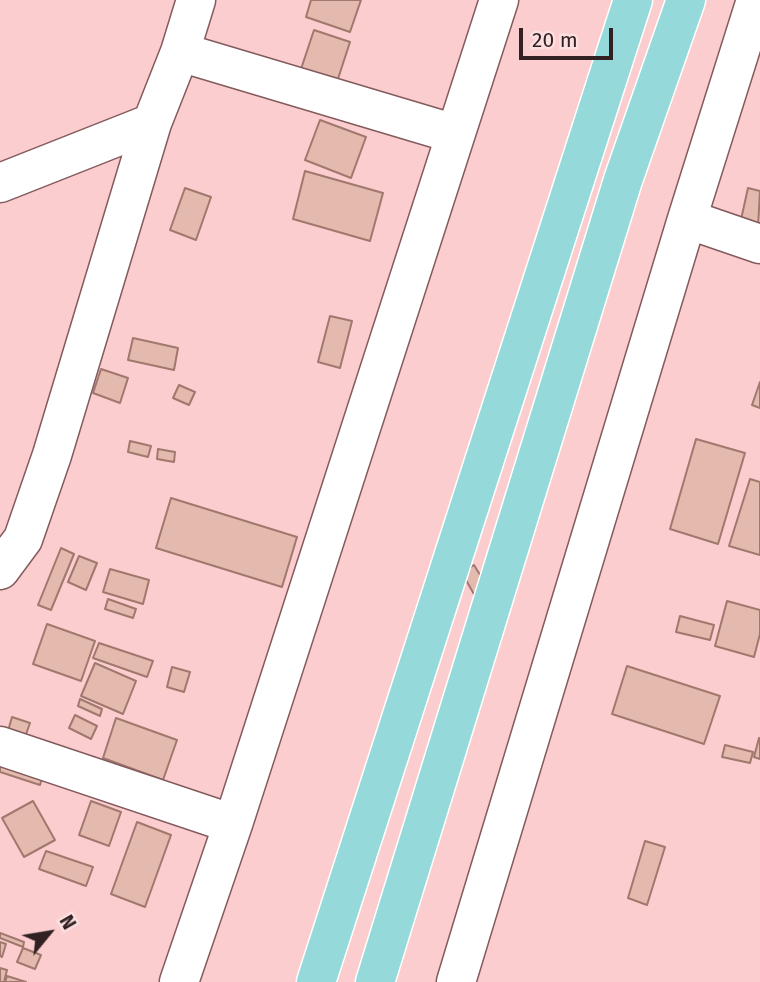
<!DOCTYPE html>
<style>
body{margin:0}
#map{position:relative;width:760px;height:982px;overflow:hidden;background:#fbcdce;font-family:"Fira Sans",sans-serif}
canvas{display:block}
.north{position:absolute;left:14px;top:898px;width:70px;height:70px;-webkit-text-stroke:5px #fcdfe0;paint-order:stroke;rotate:60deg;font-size:19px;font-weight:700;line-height:28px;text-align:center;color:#322122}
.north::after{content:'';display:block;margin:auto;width:24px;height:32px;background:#322122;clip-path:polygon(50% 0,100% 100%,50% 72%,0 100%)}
.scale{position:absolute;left:519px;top:28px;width:94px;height:32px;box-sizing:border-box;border:4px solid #322122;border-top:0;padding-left:9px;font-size:21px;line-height:24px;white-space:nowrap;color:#322122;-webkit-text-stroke:5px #fcdfe0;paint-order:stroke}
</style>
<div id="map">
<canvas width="760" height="982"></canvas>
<div class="north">N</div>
<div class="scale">20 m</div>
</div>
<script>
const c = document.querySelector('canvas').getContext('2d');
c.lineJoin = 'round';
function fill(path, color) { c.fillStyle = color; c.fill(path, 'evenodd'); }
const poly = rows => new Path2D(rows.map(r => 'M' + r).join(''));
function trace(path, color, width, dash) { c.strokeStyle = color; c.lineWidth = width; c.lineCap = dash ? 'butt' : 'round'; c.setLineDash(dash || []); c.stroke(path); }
const building = poly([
 [311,0,361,0,350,32,306,17,311,0],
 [314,30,350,42,335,88,299,75,314,30],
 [320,120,366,137,351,178,305,160,320,120],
 [305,171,383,193,370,241,293,219,305,171],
 [185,188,211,197,196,240,170,230,185,188],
 [748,188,760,191,758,228,740,224,748,188],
 [330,316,352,321,340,368,318,362,330,316],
 [133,338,178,348,174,370,128,360,133,338],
 [101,369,128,378,120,403,93,393,101,369],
 [760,382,760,408,752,405,760,382],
 [179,385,195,392,189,405,173,398,179,385],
 [696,439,745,453,718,544,670,529,696,439],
 [130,441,151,446,148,457,128,452,130,441],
 [158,449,175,452,174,462,157,459,158,449],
 [750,479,760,482,760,555,729,546,750,479],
 [171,498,297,537,282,587,156,548,171,498],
 [61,548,74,554,51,610,38,605,61,548],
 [79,556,97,563,86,590,68,582,79,556],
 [474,565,488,588,475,596,462,573,474,565],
 [110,569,149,580,143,604,103,592,110,569],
 [108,599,136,609,133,618,105,609,108,599],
 [727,601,760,610,760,634,754,657,715,646,727,601],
 [680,616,714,625,710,640,676,632,680,616],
 [47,624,95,641,81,681,33,664,47,624],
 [99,643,153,661,147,677,93,658,99,643],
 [95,663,136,681,123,714,81,696,95,663],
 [627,666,720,696,704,744,612,714,627,666],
 [172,667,190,672,184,692,167,687,172,667],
 [80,699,102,709,100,716,78,706,80,699],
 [75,715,97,726,91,739,69,728,75,715],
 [12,717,30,723,25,737,8,731,12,717],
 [116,718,177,740,163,780,103,758,116,718],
 [759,738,760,739,760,759,754,757,759,738],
 [725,745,753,752,750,763,722,757,725,745],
 [0,761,44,771,40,785,0,772,0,761],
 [33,801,55,840,24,857,2,818,33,801],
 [91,801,121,812,109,846,79,835,91,801],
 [137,822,171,835,145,907,111,894,137,822],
 [645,841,665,847,647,905,628,898,645,841],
 [46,851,93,867,86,886,39,869,46,851],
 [0,933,24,942,23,947,0,938,0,933],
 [0,942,6,944,2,957,0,956,0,942],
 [23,948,41,955,35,969,17,962,23,948],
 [0,968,7,970,4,982,0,982,0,968],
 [7,976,26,982,5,982,7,976]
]);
const minor = poly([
 [180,52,455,134],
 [0,183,152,123],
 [687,219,760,244],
 [0,570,23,539,52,455,152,123,180,52,196,0],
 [0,746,233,824],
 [179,982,233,824,499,0],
 [456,982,687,219,756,0]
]);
const major = poly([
 [316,982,633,0],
 [375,982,623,180,686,0]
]);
fill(building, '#e5baae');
trace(building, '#a0786d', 2);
trace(minor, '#835b5d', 41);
trace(major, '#fff', 41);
trace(minor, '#fff', 38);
trace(major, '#95d9da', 38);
</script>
